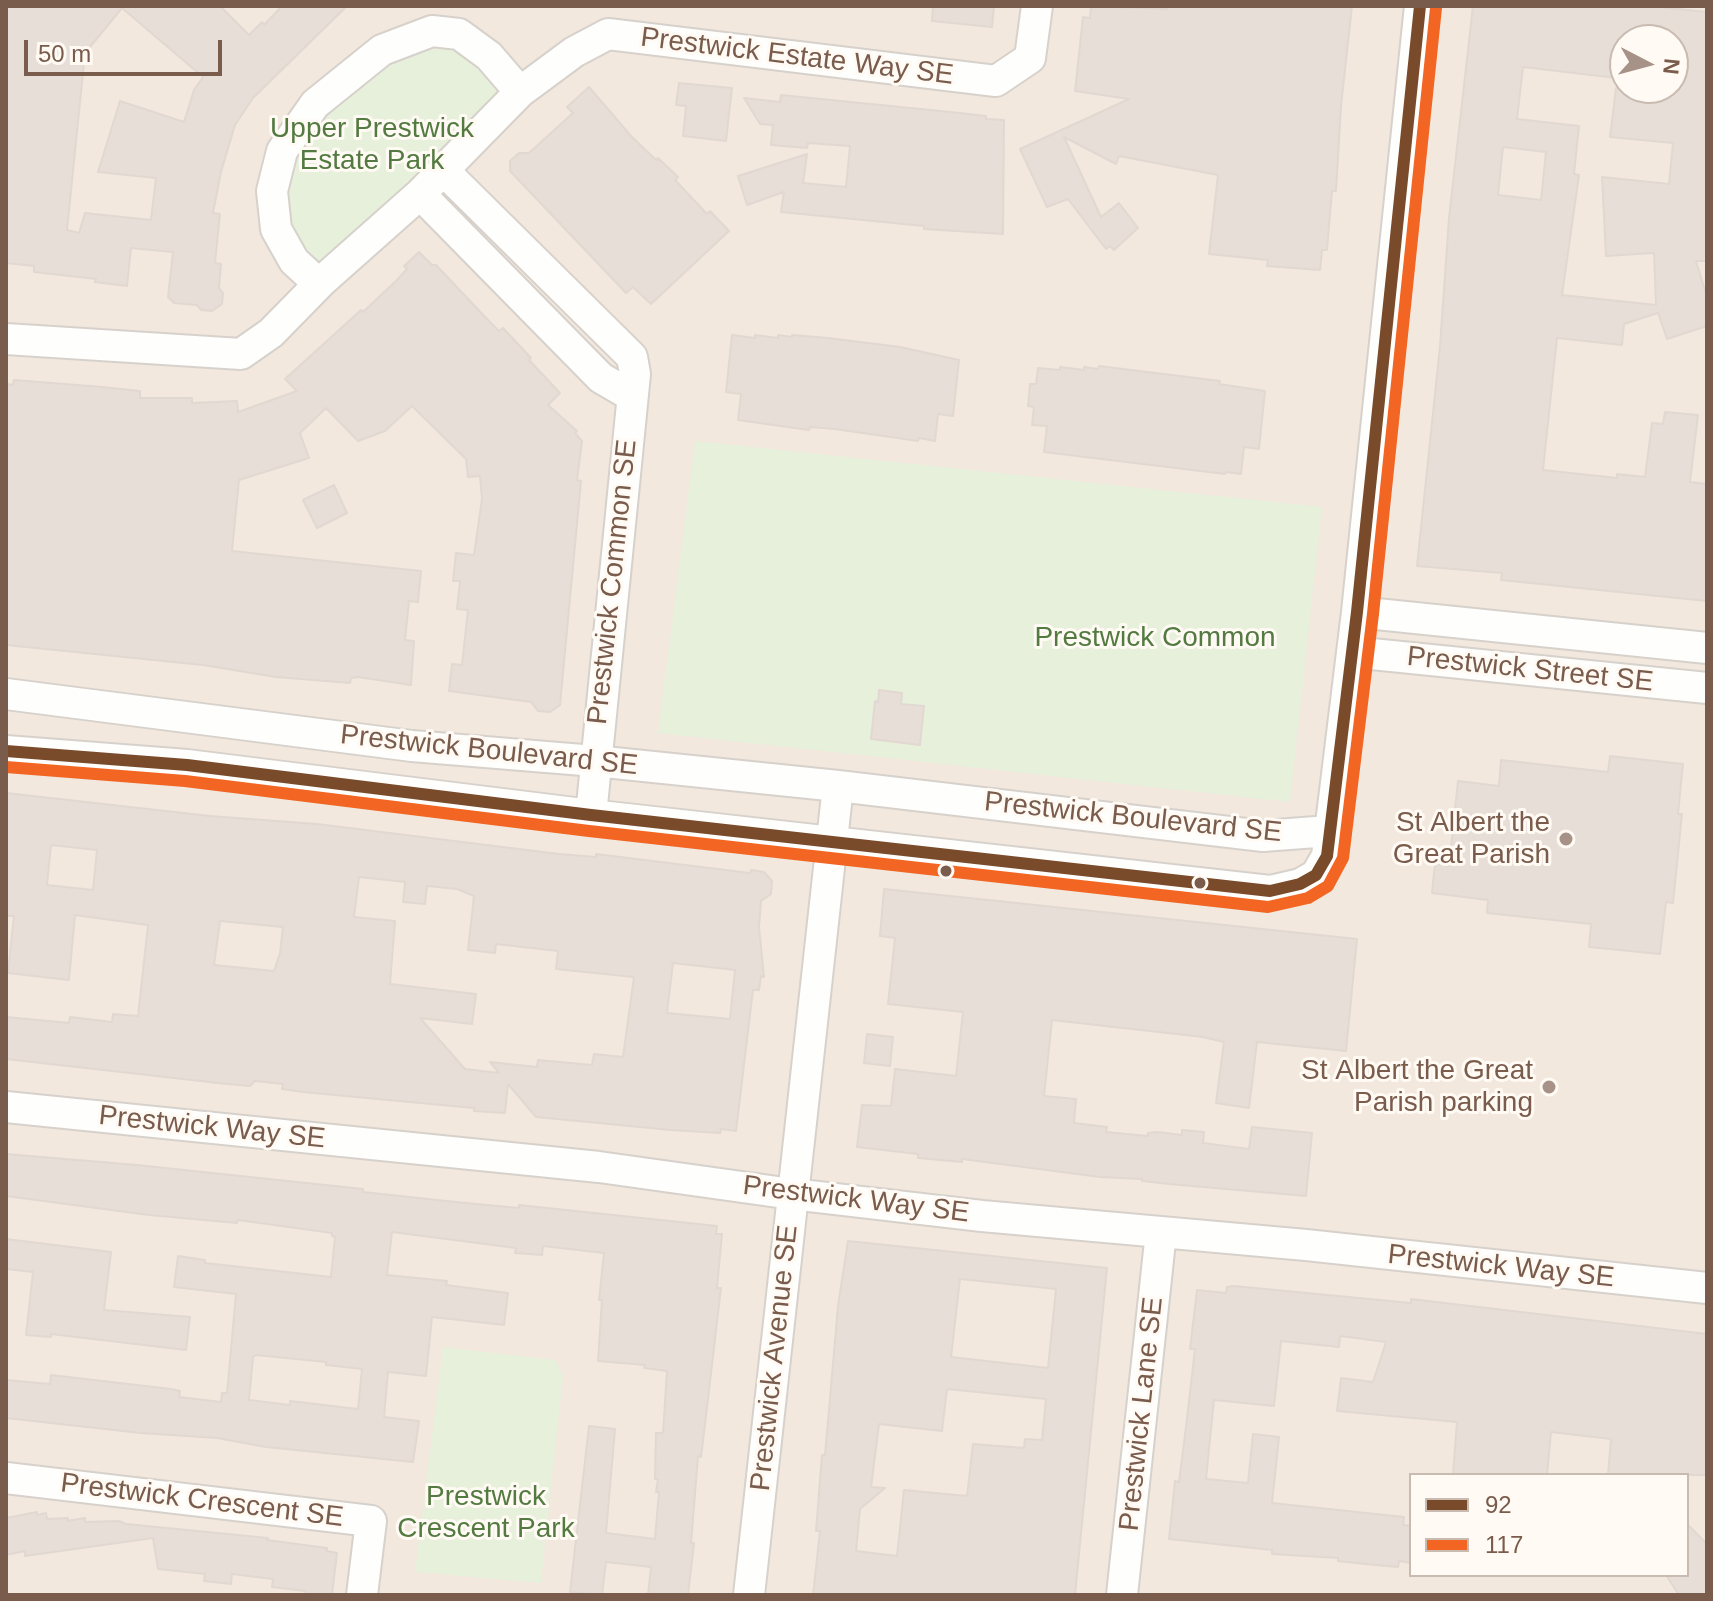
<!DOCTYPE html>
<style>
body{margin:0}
#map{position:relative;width:1713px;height:1601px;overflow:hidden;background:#f9f5f0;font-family:Helvetica,sans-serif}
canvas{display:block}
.frame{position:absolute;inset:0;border:8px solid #7a5c4d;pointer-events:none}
.legend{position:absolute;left:1409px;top:1473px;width:280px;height:104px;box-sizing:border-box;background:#fffaf3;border:2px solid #cabbb1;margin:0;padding:10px 14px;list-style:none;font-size:24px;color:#7a5c4d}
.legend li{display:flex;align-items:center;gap:16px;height:40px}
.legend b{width:40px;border:2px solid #cabbb1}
.north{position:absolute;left:1609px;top:24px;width:80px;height:80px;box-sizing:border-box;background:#fffaf3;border:2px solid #cabbb1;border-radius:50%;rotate:96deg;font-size:22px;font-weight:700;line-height:32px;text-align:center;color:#7a5c4d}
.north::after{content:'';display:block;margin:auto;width:28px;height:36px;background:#a69286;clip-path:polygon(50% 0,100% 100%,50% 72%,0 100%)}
.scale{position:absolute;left:24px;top:40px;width:198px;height:36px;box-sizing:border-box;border:4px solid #7a5c4d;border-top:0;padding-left:10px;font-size:24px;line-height:28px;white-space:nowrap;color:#7a5c4d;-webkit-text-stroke:6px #fffaf3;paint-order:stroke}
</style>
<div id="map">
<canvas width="1713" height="1601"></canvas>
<div class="frame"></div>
<ul class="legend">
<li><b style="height:10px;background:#7a4b2a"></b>92</li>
<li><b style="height:10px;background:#f26522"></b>117</li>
</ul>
<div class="north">N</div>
<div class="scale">50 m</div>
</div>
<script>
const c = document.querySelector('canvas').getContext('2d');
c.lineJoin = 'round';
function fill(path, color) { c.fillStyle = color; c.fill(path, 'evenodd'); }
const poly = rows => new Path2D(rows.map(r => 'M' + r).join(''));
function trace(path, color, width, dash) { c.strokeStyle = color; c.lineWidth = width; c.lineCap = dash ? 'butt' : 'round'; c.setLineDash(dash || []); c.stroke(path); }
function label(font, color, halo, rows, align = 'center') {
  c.font = font + ' Helvetica,sans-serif'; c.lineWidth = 6; c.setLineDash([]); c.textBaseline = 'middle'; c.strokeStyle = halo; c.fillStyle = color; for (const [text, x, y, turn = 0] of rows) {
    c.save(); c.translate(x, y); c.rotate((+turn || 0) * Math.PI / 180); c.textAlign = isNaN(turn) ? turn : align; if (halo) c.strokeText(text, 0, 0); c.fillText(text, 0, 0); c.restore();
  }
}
const residential = poly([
 [6,6,1707,6,1707,1595,6,1595],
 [1625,40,1673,40,1673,88,1625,88],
 [1411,1475,1687,1475,1687,1575,1411,1575]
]);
const green = poly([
 [432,31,520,92,322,281,294,261,282,151,315,104],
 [695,441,1322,507,1290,802,658,733],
 [443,1347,555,1360,563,1375,541,1583,415,1572]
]);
const building = poly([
 [6,6,220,6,249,35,262,22,264,25,282,6,347,6,253,98,235,125,221,172,213,213,220,214,215,263,221,264,219,288,223,293,222,304,212,311,201,310,197,305,174,303,168,297,173,252,131,248,127,286,95,282,96,279,34,272,34,266,6,263,6,6],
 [122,8,203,77,194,90,184,122,120,101,98,172,156,178,151,220,85,213,79,233,67,230,85,53,122,8],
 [933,6,994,6,992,27,932,21,933,6],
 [1091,6,1167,9,1167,6,1352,6,1341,106,1336,191,1332,191,1327,250,1322,250,1320,270,1267,266,1268,260,1209,254,1218,175,1119,156,1116,164,1064,137,1101,217,1119,203,1138,228,1114,250,1110,246,1106,249,1068,199,1047,207,1020,149,1129,99,1075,91,1083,17,1090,18,1091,6],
 [1473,6,1649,6,1707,12,1707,261,1696,261,1707,297,1707,326,1667,339,1658,313,1624,324,1622,345,1557,338,1543,470,1617,478,1617,474,1645,477,1652,423,1663,424,1665,412,1698,415,1690,482,1707,484,1707,601,1501,580,1502,573,1417,566,1440,346,1449,218,1473,6],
 [1625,33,1673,39,1673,88,1616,88,1610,137,1673,143,1669,184,1602,177,1606,256,1654,253,1656,305,1562,295,1579,175,1574,174,1579,126,1517,119,1523,67,1625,79,1625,33],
 [1503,147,1546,152,1541,200,1498,195,1503,147],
 [679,83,732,88,726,141,683,136,686,106,676,105,679,83],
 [589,87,631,136,656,160,658,158,678,177,675,180,707,214,710,211,729,231,651,304,633,287,626,293,510,171,510,161,519,153,529,153,573,113,567,107,589,87],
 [781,95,960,113,986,116,986,119,1004,120,1003,234,924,229,924,226,781,212,784,192,747,205,738,176,807,154,803,183,846,187,850,146,808,143,807,148,771,145,773,125,760,124,744,98,780,102,781,95],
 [419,252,432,265,436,265,489,321,499,331,503,328,531,358,529,360,560,393,548,405,577,431,575,433,582,441,577,480,581,481,560,705,550,712,538,711,531,702,449,691,452,664,462,665,468,610,457,609,460,581,453,581,456,553,474,555,482,499,480,476,468,477,466,459,412,406,385,431,358,441,326,408,300,433,309,458,239,480,232,551,421,571,418,602,409,601,405,640,414,641,411,685,358,677,351,678,350,683,276,677,203,665,6,645,6,384,13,385,14,380,102,387,140,391,140,398,192,398,192,403,237,401,238,412,297,391,285,379,361,310,363,312,396,281,407,269,404,266,419,252],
 [732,335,755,338,755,335,778,338,778,335,792,337,792,335,828,338,900,347,959,360,953,416,938,414,935,441,919,438,918,441,835,429,810,427,809,430,738,420,741,394,726,392,732,335],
 [1099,366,1220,381,1219,384,1265,391,1259,449,1244,447,1241,474,1226,472,1225,474,1044,452,1047,426,1032,425,1034,407,1028,406,1030,384,1036,384,1038,368,1060,370,1060,367,1084,370,1084,367,1098,369,1099,366],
 [334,485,347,513,317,528,303,500,334,485],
 [879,690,902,693,901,704,924,706,920,745,871,739,875,701,878,702,879,690],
 [1610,756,1683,764,1678,814,1682,814,1673,903,1666,902,1660,954,1589,947,1591,924,1487,913,1488,900,1432,893,1435,864,1449,866,1458,781,1499,786,1501,760,1608,772,1610,756],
 [6,793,210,816,317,824,559,854,596,857,596,854,750,873,751,870,764,872,772,881,771,894,761,901,759,927,764,977,761,976,759,990,753,990,736,1131,721,1129,720,1133,671,1130,536,1117,508,1084,505,1113,474,1111,474,1108,303,1092,282,1089,283,1084,255,1081,250,1086,227,1084,6,1059,6,1017,69,1023,70,1017,112,1022,113,1014,138,1016,148,925,75,915,69,980,8,973,14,916,6,916,6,793],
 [51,845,97,850,93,890,47,885,51,845],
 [359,877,405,882,403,902,425,904,427,886,457,889,474,896,468,950,495,953,496,944,558,951,556,969,634,977,623,1057,594,1054,592,1065,538,1060,537,1067,490,1062,499,1073,465,1069,420,1018,472,1024,476,994,390,984,395,921,354,917,359,877],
 [220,921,283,927,280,953,274,971,214,965,220,921],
 [673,963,735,970,730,1019,667,1013,673,963],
 [884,889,1357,939,1346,1051,1257,1042,1249,1108,1216,1103,1224,1042,1203,1037,1052,1020,1044,1096,1076,1099,1074,1123,1107,1127,1106,1132,1148,1136,1148,1133,1157,1132,1182,1135,1182,1130,1204,1132,1203,1143,1249,1149,1252,1127,1312,1133,1306,1196,1169,1184,1142,1181,1142,1179,1100,1177,962,1159,962,1162,918,1158,918,1154,857,1147,862,1105,891,1106,895,1069,956,1076,963,1012,888,1004,895,938,880,936,884,889],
 [867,1034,893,1037,890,1066,864,1063,867,1034],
 [6,1154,137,1165,363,1189,363,1192,456,1202,519,1208,519,1205,717,1226,716,1234,722,1234,717,1288,721,1288,704,1433,701,1457,698,1456,691,1543,694,1543,688,1595,648,1595,651,1567,606,1562,602,1595,570,1592,589,1426,615,1429,606,1533,655,1539,659,1492,656,1492,658,1479,655,1479,656,1433,663,1433,667,1371,644,1368,645,1365,598,1361,602,1300,599,1300,604,1253,543,1246,542,1255,515,1253,516,1248,392,1232,387,1275,447,1281,446,1285,508,1293,504,1325,432,1317,426,1376,388,1372,384,1417,419,1421,413,1462,266,1447,217,1438,141,1433,6,1418,6,1380,50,1384,51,1375,171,1389,180,1391,179,1397,221,1402,222,1393,227,1393,236,1294,174,1287,178,1256,205,1260,205,1263,331,1277,335,1237,332,1236,332,1233,238,1220,237,1223,149,1215,6,1196,6,1154],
 [256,1355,326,1362,326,1365,362,1369,358,1409,290,1401,290,1405,249,1400,253,1357,256,1355],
 [6,1239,111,1252,104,1310,190,1317,186,1350,51,1334,51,1337,26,1335,33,1272,6,1269,6,1239],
 [848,1241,1107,1268,1075,1595,813,1595,820,1531,816,1531,822,1455,825,1455,829,1410,838,1306,848,1241],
 [960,1279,1056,1289,1048,1368,951,1357,960,1279],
 [947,1389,1046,1399,1042,1440,1025,1439,1024,1448,973,1444,967,1496,904,1490,897,1556,856,1551,860,1509,885,1488,871,1487,879,1424,942,1431,947,1389],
 [1234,1286,1411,1303,1411,1299,1707,1334,1707,1475,1608,1475,1611,1439,1551,1432,1547,1475,1453,1475,1457,1422,1337,1411,1341,1378,1373,1382,1386,1342,1340,1336,1339,1347,1281,1341,1274,1406,1214,1400,1206,1479,1248,1483,1253,1434,1279,1437,1272,1503,1404,1517,1403,1525,1411,1526,1411,1563,1399,1561,1398,1567,1365,1564,1338,1561,1338,1558,1272,1554,1272,1550,1169,1539,1175,1481,1179,1482,1186,1427,1195,1349,1190,1349,1197,1290,1226,1293,1227,1287,1234,1286],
 [37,1512,37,1515,46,1513,47,1519,68,1518,67,1521,85,1518,85,1522,119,1521,126,1524,268,1538,267,1540,327,1548,327,1551,337,1553,332,1595,305,1595,306,1591,272,1587,273,1579,232,1574,231,1584,204,1581,205,1574,158,1569,153,1538,25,1556,25,1551,6,1555,6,1518,37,1512],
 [1687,1524,1707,1544,1707,1595,1679,1595,1666,1575,1687,1575,1687,1524]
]);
const street = poly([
 [443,170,632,357,635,374,591,815],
 [420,194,601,378,632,396],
 [319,284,294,261,276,229,272,191,282,151,315,104,382,50,432,31,459,34,489,56,520,92],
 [6,339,241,354,271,333,322,281,420,194,520,92,574,52,608,34,996,81,1030,58,1037,6],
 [1357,612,1707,648],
 [1352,652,1707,688],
 [6,694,412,746,595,761,838,786,1263,836,1329,831],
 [6,751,187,765,591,815,1270,891,1300,884,1316,875,1327,856,1357,612,1420,6],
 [6,1107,599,1167,792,1194,982,1216,1306,1245,1707,1288],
 [6,1478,371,1521,362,1595],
 [749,1595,838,786],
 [1122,1595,1161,1232]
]);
const bus1 = poly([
 [6,751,187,765,591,815,1270,891,1300,884,1316,875,1327,856,1357,612,1420,6]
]);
const bus2 = poly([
 [6,767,185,781,589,831,1268,907,1308,898,1328,886,1343,858,1373,614,1436,8]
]);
const markers = [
 [1566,839,8,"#a69286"],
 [946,871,7,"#7a5c4d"],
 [1200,883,7,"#7a5c4d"],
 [1549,1087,8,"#a69286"]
];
const streetNames = [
 ["Prestwick Estate Way SE",797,57,7],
 ["Prestwick Common SE",613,582,-84],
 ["Prestwick Street SE",1530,670,6],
 ["Prestwick Boulevard SE",489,751,6],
 ["Prestwick Boulevard SE",1133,818,6],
 ["Prestwick Way SE",212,1128,6],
 ["Prestwick Way SE",856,1200,7],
 ["Prestwick Way SE",1501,1267,6],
 ["Prestwick Avenue SE",775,1358,-84],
 ["Prestwick Lane SE",1142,1414,-84],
 ["Prestwick Crescent SE",202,1501,7]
];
const parkNames = [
 ["Upper Prestwick",372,129],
 ["Estate Park",372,161],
 ["Prestwick Common",1155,638],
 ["Prestwick",486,1497],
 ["Crescent Park",486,1529]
];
const poiNames = [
 ["St Albert the",1550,823],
 ["Great Parish",1550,855],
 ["St Albert the Great",1533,1071],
 ["Parish parking",1533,1103]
];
fill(residential, '#f2e8de');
fill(green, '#e7f0db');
fill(building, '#e6ded7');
trace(building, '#e2d8d2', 2);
trace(street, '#d7d1cb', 34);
trace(street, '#fefefd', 30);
trace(bus1, '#7a4b2a', 12);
trace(bus2, '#f26522', 12);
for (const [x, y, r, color] of markers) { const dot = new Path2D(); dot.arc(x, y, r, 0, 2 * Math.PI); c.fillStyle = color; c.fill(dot); trace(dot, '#fffaf3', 3); }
label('28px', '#7a5c4d', '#fffaf3', streetNames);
label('28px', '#537a41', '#fffaf3', parkNames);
label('28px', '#7a5c4d', '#fffaf3', poiNames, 'right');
</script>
